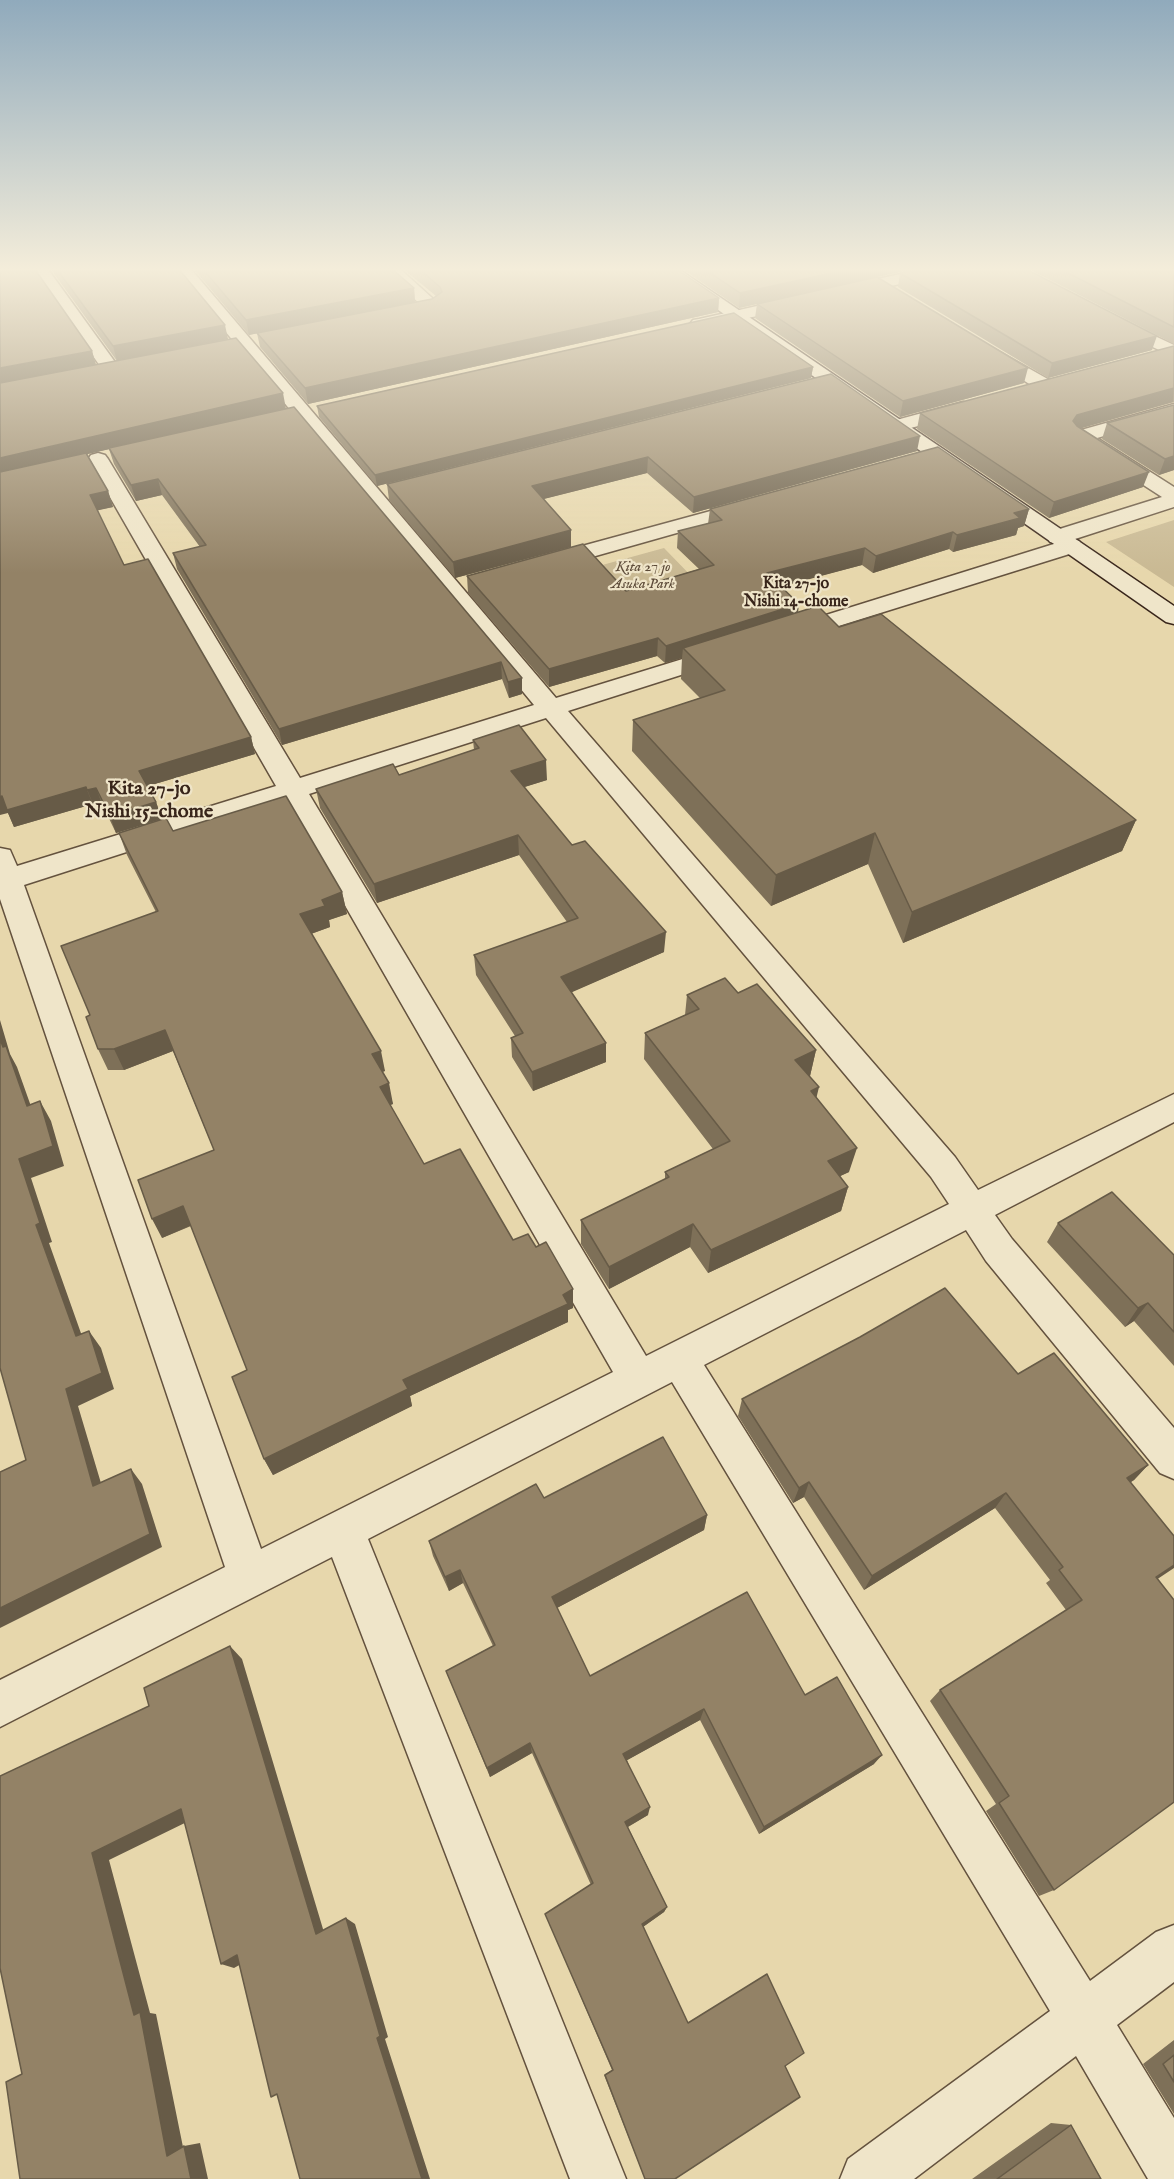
<!DOCTYPE html>
<style>
body{margin:0}
canvas{display:block;background:#e7d7ac}
</style>
<canvas width="1174" height="2179"></canvas>
<script>
const c = document.querySelector('canvas').getContext('2d');
c.lineJoin = 'round';
function fill(path, color) { c.fillStyle = color; c.fill(path, 'evenodd'); }
const poly = rows => new Path2D(rows.map(r => 'M' + r).join(''));
function trace(path, color, width, dash) { c.strokeStyle = color; c.lineWidth = width; c.lineCap = dash ? 'butt' : 'round'; c.setLineDash(dash || []); c.stroke(path); }
function label(font, color, halo, rows, align = 'center') {
  c.font = font + ' "IM FELL English",serif'; c.lineWidth = 4.5; c.setLineDash([]); c.textBaseline = 'middle'; c.strokeStyle = halo; c.fillStyle = color; for (const [text, x, y, turn = 0] of rows) {
    c.save(); c.translate(x, y); c.rotate((+turn || 0) * Math.PI / 180); c.textAlign = isNaN(turn) ? turn : align; if (halo) c.strokeText(text, 0, 0); c.fillText(text, 0, 0); c.restore();
  }
}
const green = poly([
 [1174,520,1174,587,1106,542],
 [664,548,698,583,629,604,595,567]
]);
const street = poly([
 [31,268,47,268,120,369,117,373,105,373,31,268],
 [173,268,190,268,556,698,715,649,723,647,731,649,735,654,731,659,568,711,955,1157,978,1190,1174,1094,1174,1122,995,1215,1012,1239,1174,1428,1174,1479,1160,1473,986,1261,966,1230,704,1365,1090,1981,1156,1932,1174,1925,1174,1982,1117,2025,1174,2118,1174,2179,1148,2179,1076,2056,914,2179,840,2179,848,2159,1050,2011,672,1382,368,1539,626,2179,570,2179,332,1557,0,1727,0,1680,225,1567,0,899,0,848,10,850,17,866,276,786,88,459,91,455,98,453,105,455,108,459,300,778,534,705,173,268],
 [546,718,931,1177,949,1204,646,1356,309,794,546,718],
 [285,801,613,1372,261,1549,24,885,285,801],
 [381,268,399,268,441,306,433,311,398,318,392,317,390,313,392,309,420,304,381,268],
 [927,268,957,268,949,273,699,329,693,328,690,324,693,320,699,319,927,268],
 [1114,317,1174,345,1174,357,1108,326,1105,322,1108,318,1114,317],
 [989,346,1053,382,1055,386,1053,390,1046,392,1039,390,983,355,980,351,983,347,989,346],
 [963,402,970,404,972,408,970,412,896,432,889,430,886,426,889,422,963,402],
 [1174,404,1174,416,1097,438,1174,487,1174,507,1072,540,1079,541,1082,546,1079,551,797,639,789,641,781,639,777,634,781,629,1057,543,1050,542,1047,537,1050,532,1162,497,1074,440,1071,436,1074,432,1174,404],
 [751,500,758,502,761,506,758,510,546,570,538,568,535,563,538,558,751,500]
]);
const secondary = poly([
 [658,268,677,268,1174,606,1174,624,1166,622,658,268]
]);
const wall = poly([
 [50,268,178,268,228,339,286,409,242,419,522,678,522,694,509,698,502,679,282,745,177,569,173,553,200,547,162,495,136,501,114,464,109,449,87,454,108,491,113,507,97,510,124,565,251,737,255,754,148,786,156,802,162,819,116,833,102,804,94,807,93,804,14,827,8,813,92,351,96,365,117,361],
 [193,268,391,268,414,288,415,302,432,299,436,296,402,268,675,268,719,298,718,312,308,404,260,347,257,333,249,335],
 [681,268,917,268,739,308],
 [1027,268,1174,268,1174,344],
 [900,273,1152,350,1048,378,898,287],
 [757,304,1024,383,900,417,755,318],
 [1174,346,1174,402,1080,428,1143,487,1049,518,917,429,920,413],
 [813,367,811,378,377,486,319,417,317,406],
 [831,374,917,451,693,513,647,473,543,499,571,547,455,578,389,500,387,484],
 [1174,405,1174,470,1159,475,1102,439,1107,423],
 [710,509,1029,509,1024,526,1018,528,1016,535,953,552,949,549,873,573,862,565,781,586,798,612,839,627,1136,820,1122,851,903,943,868,864,771,906,632,751,633,720,700,698,681,679,682,658,665,663,657,656,549,687,468,593,467,576,626,591,699,569,677,548,678,531,708,524],
 [473,740,547,780,524,787,572,845,664,952,571,992,606,1062,533,1091,512,1057,511,1038,515,1036,476,975,474,955,567,922,519,855,377,903,320,808,316,789,399,775,474,750],
 [173,831,342,892,347,914,329,920,330,927,311,934,385,1071,382,1072,393,1104,390,1105,424,1164,513,1240,536,1247,573,1308,568,1310,568,1322,410,1396,412,1406,273,1475,264,1459,247,1370,191,1226,162,1238,214,1150,173,1051,124,1070,108,1070,98,1049,90,1015,156,912,127,855,119,833],
 [738,993,816,1050,810,1076,809,1076,816,1097,849,1172,840,1176,848,1187,841,1211,708,1273,690,1247,609,1289,581,1244,581,1220,665,1179,665,1172,713,1149,644,1059,645,1033,685,1015,687,995],
 [1058,1223,1174,1255,1174,1366,1134,1321,1125,1327,1047,1242],
 [1018,1374,1148,1465,1134,1480,1131,1482,1158,1579,1054,1890,1039,1896,986,1811,996,1804,930,1701,940,1690,1066,1610,1046,1583,1050,1580,995,1508,864,1590,804,1497,793,1503,738,1416,742,1399],
 [544,1498,707,1515,704,1530,557,1608,590,1676,805,1695,874,1764,759,1834,700,1720,627,1760,648,1815,628,1827,667,1907,664,1912,643,1927,688,2023,767,1974,785,2066,675,2179,645,2179,604,2075,612,2070,547,1918,545,1914,591,1885,532,1753,490,1777,446,1671,493,1646,463,1583,449,1591,433,1556,429,1541],
 [1174,2040,1174,2114,1143,2064],
 [1051,2123,1071,2125,1101,2179,972,2179]
]);
const shadedWall = poly([
 [855,268,917,268,739,308,740,293],
 [414,288,415,303,249,335,246,320],
 [719,298,718,312,308,404,305,388],
 [225,325,228,339,117,361,113,346],
 [1157,336,1152,350,1048,378,1052,363],
 [92,351,96,365,0,384,0,368],
 [813,367,811,378,377,486,375,475],
 [1028,368,1024,383,900,417,903,401],
 [1174,388,1173,402,1072,431,1073,421,1077,415],
 [283,393,286,409,0,474,0,458],
 [920,436,917,451,693,513,694,497],
 [1174,456,1174,470,1159,475,1165,459],
 [648,457,647,473,532,502,532,486],
 [1149,472,1143,487,1049,518,1054,502],
 [158,479,162,495,136,501,131,485],
 [108,491,113,507,95,511,90,495],
 [1029,509,1024,526,1018,528,1016,535,953,552,957,535,1014,513],
 [571,530,571,547,455,578,453,562],
 [953,532,949,549,873,573,876,556],
 [865,548,862,565,765,591,767,573],
 [799,604,797,622,683,648,682,658,665,663,666,646],
 [658,638,657,656,549,687,549,669],
 [501,662,502,679,282,745,279,729],
 [522,678,522,694,509,698,508,682],
 [251,737,255,754,145,787,139,771],
 [546,760,547,780,512,791,511,771],
 [86,787,93,804,14,827,8,813,0,815,0,797],
 [96,788,102,804,94,807,87,790],
 [156,802,162,819,116,833,110,816],
 [1136,820,1122,851,903,943,912,912],
 [875,833,868,864,771,906,776,875],
 [518,835,519,855,377,903,374,884],
 [342,892,347,914,329,920,330,927,305,936,300,914,322,900],
 [666,932,664,952,561,997,561,977],
 [0,1020,10,1054,17,1067,38,1126,27,1106,3,1047,0,1039],
 [165,1030,173,1051,124,1070,114,1049],
 [606,1043,606,1062,533,1091,532,1072],
 [816,1050,810,1076,790,1086,795,1060],
 [381,1051,385,1071,376,1074,372,1054],
 [389,1083,393,1104,384,1107,380,1087],
 [819,1087,813,1112,811,1091],
 [40,1101,51,1121,64,1166,31,1178,52,1242,49,1243,88,1353,76,1336,36,1225,19,1159],
 [857,1148,849,1172,821,1185,828,1161],
 [848,1187,841,1211,708,1273,711,1250],
 [183,1206,192,1225,162,1238,152,1219],
 [693,1224,690,1247,609,1289,609,1267],
 [573,1289,573,1308,568,1310,568,1322,410,1396,412,1406,273,1475,264,1459,403,1380],
 [1148,1303,1134,1321,1125,1327,1138,1308],
 [89,1331,101,1348,114,1389,78,1406,106,1500,93,1486,66,1389],
 [1148,1465,1134,1480,1113,1493,1127,1478],
 [131,1469,142,1484,162,1547,0,1628,0,1608],
 [809,1482,804,1497,793,1503,799,1488],
 [1006,1493,995,1508,864,1590,872,1576],
 [707,1515,704,1530,553,1610,552,1597],
 [1174,1565,1174,1568,1141,1590,1156,1577],
 [460,1570,463,1583,449,1591,445,1577],
 [230,1646,242,1659,326,1939,316,1934],
 [704,1709,700,1720,622,1763,623,1754],
 [530,1743,532,1753,490,1777,487,1768],
 [882,1755,874,1764,759,1834,764,1827],
 [650,1807,648,1815,624,1829,625,1822],
 [181,1809,195,1818,109,1860,150,2013,156,2014,184,2152,167,2156,134,2015,92,1853],
 [667,1907,664,1912,640,1929,642,1924],
 [346,1918,355,1924,388,2037,385,2039,430,2179,422,2179,377,2038],
 [237,1955,250,1959,234,1968,221,1964],
 [200,2143,208,2179,191,2179,184,2146]
]);
const building = poly([
 [0,268,34,268,92,351,0,368,0,268],
 [56,268,178,268,225,325,113,346,56,268],
 [202,268,391,268,414,288,246,320,202,268],
 [418,268,675,268,719,298,305,388,257,333,432,299,442,292,440,287,418,268],
 [703,268,855,268,740,293,703,268],
 [921,268,1024,268,1157,336,1052,363,900,273,921,268],
 [1058,268,1174,268,1174,327,1058,268],
 [877,277,1028,368,903,401,757,304,877,277],
 [734,313,813,367,375,475,317,406,734,313],
 [236,338,283,393,0,458,0,383,236,338],
 [1174,346,1174,388,1077,415,1073,421,1077,426,1149,472,1054,502,920,413,1174,346],
 [831,374,920,436,694,497,648,457,532,486,571,530,453,562,387,484,831,374],
 [1174,405,1174,456,1165,459,1107,423,1174,405],
 [294,407,522,678,508,682,501,662,279,729,173,553,206,545,158,479,131,485,109,448,294,407],
 [938,447,1029,509,1014,513,1020,518,957,535,953,532,876,556,865,548,767,573,799,604,666,646,658,638,549,669,467,576,583,544,626,591,714,565,678,531,722,520,710,509,938,447],
 [86,453,108,491,90,495,124,565,148,559,251,737,139,771,156,802,110,816,96,788,87,790,86,787,7,810,2,796,0,797,0,472,86,453],
 [818,606,839,627,881,614,1136,820,912,912,875,833,776,875,633,720,725,690,683,648,818,606],
 [519,725,546,760,511,771,572,845,585,841,666,932,561,977,606,1043,532,1072,511,1038,523,1033,474,955,578,918,518,835,374,884,316,789,393,764,399,775,479,748,473,740,519,725],
 [286,796,342,892,322,900,325,906,300,914,381,1051,372,1054,389,1083,380,1087,424,1164,460,1149,513,1240,528,1234,536,1247,546,1242,573,1289,563,1295,568,1304,403,1380,408,1389,264,1459,232,1377,247,1370,183,1206,152,1219,138,1180,214,1150,165,1030,114,1049,98,1049,86,1017,90,1015,61,946,158,911,119,833,166,818,173,831,286,796],
 [725,978,738,993,757,984,816,1050,795,1060,819,1087,811,1091,857,1148,828,1161,848,1187,711,1250,693,1224,609,1267,581,1220,669,1177,665,1172,730,1141,645,1033,699,1009,687,995,725,978],
 [0,1039,3,1047,6,1046,27,1106,40,1101,53,1146,19,1159,40,1223,36,1225,76,1336,89,1331,102,1373,66,1389,93,1486,131,1469,150,1534,0,1608,0,1472,26,1460,0,1368,0,1039],
 [1112,1192,1174,1255,1174,1332,1148,1303,1138,1308,1058,1223,1112,1192],
 [945,1288,1018,1374,1054,1353,1148,1465,1127,1478,1174,1536,1174,1565,1156,1577,1174,1600,1174,1802,1054,1890,999,1803,1009,1796,940,1690,1082,1600,1059,1570,1063,1567,1006,1493,872,1576,809,1482,799,1488,742,1399,860,1337,945,1288],
 [663,1437,707,1515,552,1597,590,1676,747,1592,805,1695,837,1677,882,1755,764,1827,704,1709,623,1754,650,1807,625,1822,667,1907,642,1924,688,2023,767,1974,804,2053,785,2066,800,2097,675,2179,645,2179,605,2075,613,2070,545,1914,593,1883,530,1743,487,1768,446,1671,495,1645,460,1570,445,1577,429,1541,536,1484,544,1498,663,1437],
 [230,1646,316,1934,346,1918,380,2036,377,2038,422,2179,300,2179,277,2094,271,2097,237,1955,221,1964,181,1809,92,1853,134,2015,140,2012,167,2156,184,2146,191,2179,20,2179,6,2082,22,2074,0,1968,0,1776,149,1706,144,1688,230,1646],
 [1174,2055,1174,2082,1163,2064,1174,2055],
 [1071,2125,1101,2179,997,2179,1071,2125]
]);
const farParknames = [
 ["Kita 27 jo",643,568],
 ["Asuka Park",643,585]
];
const farNeighbourhoodnames = [
 ["Kita 27-jo",796,585],
 ["Nishi 14-chome",796,603]
];
const neighbourhoodNames = [
 ["Kita 27-jo",149,790],
 ["Nishi 15-chome",149,813]
];
fill(green, '#c9b993');
trace(street, '#64523e', 3);
trace(secondary, '#38251a', 3);
fill(street, '#efe5c9');
fill(secondary, '#efe5c9');
fill(wall, '#7e7058');
fill(shadedWall, '#675b47');
fill(building, '#938266');
trace(building, '#675b47', 1.5);
const sky = c.createLinearGradient(0, 0, 0, 573);
sky.addColorStop(0, '#90aabc');
sky.addColorStop(0.47, '#f4edda');
sky.addColorStop(1, '#f4edda00');
c.fillStyle = sky;
c.fillRect(0, 0, 1174, 573);
label('italic 15px', '#5c4a38', '#efe5c9', farParknames);
label('bold 16px', '#38251a', '#efe5c9', farNeighbourhoodnames);
label('bold 20px', '#38251a', '#efe5c9', neighbourhoodNames);
</script>
